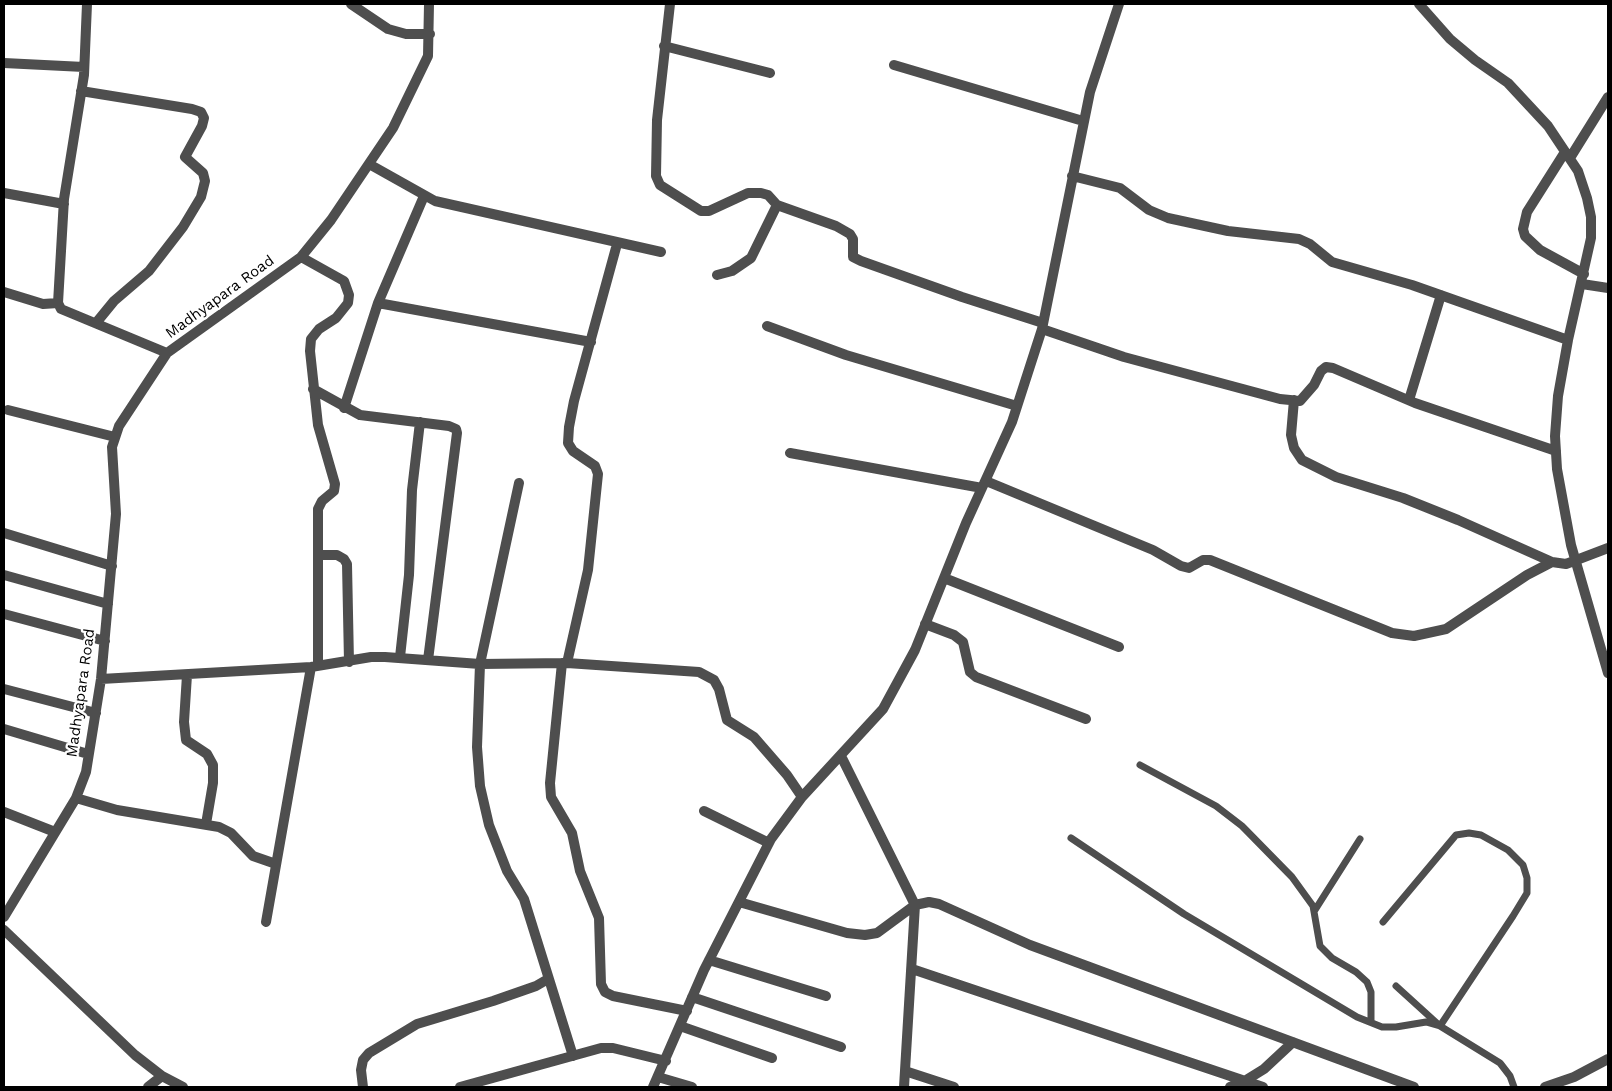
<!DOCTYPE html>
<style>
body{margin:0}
#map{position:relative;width:1612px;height:1091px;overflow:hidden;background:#fff;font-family:"Work Sans",sans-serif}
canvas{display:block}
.frame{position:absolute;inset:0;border:5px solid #000;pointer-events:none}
</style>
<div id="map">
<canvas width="1612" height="1091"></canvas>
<div class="frame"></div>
</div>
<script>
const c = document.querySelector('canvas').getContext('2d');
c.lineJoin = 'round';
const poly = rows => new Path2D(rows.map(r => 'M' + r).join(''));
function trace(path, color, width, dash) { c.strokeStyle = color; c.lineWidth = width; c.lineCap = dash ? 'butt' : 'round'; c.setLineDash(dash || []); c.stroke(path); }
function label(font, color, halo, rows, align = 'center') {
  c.font = font + ' "Work Sans",sans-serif'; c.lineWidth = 4.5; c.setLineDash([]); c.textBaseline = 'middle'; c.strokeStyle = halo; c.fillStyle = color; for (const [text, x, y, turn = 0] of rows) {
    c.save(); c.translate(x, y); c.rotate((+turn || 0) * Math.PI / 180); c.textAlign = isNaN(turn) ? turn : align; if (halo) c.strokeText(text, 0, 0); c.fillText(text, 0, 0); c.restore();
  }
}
const lane = poly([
 [1140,765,1216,806,1242,826,1292,877,1313,906,1320,946,1332,958,1356,972,1367,982,1371,992,1371,1022],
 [1071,838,1184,914,1357,1017,1382,1027,1396,1027,1426,1022,1440,1026,1500,1063,1510,1076,1514,1087],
 [1315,910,1360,839],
 [1383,922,1456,835,1469,833,1481,835,1508,850,1523,865,1527,878,1527,893,1513,916,1440,1026,1396,986]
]);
const street = poly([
 [87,4,84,75,64,199,58,303,61,309,167,353],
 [351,4,388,29,406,34,430,34],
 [670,4,657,120,656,176,660,185,701,211,709,211,748,193,761,193,768,195,777,205,836,226,850,234,853,239,853,257,861,261,962,297,1043,323],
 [1419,4,1450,39,1475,60,1508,83,1548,126,1578,171,1587,198,1591,217,1591,238,1568,340,1558,396,1555,436,1557,469,1571,545,1608,673],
 [664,46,770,73],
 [4,63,84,67],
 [894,65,1083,121],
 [81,91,192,109,201,112,204,118,202,126,185,157,203,173,205,181,201,197,183,227,149,271,114,301,96,323],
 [1565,152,1527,212,1523,229,1525,236,1540,250,1584,274],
 [1570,158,1608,97],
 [369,164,435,201,661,252],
 [1072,176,1120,188,1149,210,1168,218,1228,231,1299,239,1310,244,1332,262,1412,285,1568,340],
 [4,193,64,204],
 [301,257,344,281,349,295,348,303,336,318,319,329,311,339,310,351,318,425,335,484,334,491,322,501,318,509,318,666],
 [717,275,732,271,751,258,777,205],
 [1582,284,1608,288],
 [4,292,43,304,58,303],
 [378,303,591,342],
 [767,326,846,355,1017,406],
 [1042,329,1124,357,1280,399,1300,401,1314,385,1321,371,1326,367,1333,368,1415,403,1556,451],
 [313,389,360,415,449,426,456,429,457,433,428,660],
 [1294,400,1291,435,1294,448,1302,460,1336,477,1403,498,1458,520,1552,562,1566,564,1608,548],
 [1409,400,1441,295],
 [344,408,378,303,424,196],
 [8,410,115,437],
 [790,453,982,488],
 [986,481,1153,550,1181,566,1189,568,1203,560,1210,560,1392,633,1414,636,1446,629,1527,575,1552,562],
 [519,483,480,664,477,747,480,786,489,825,507,871,524,899,573,1056],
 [4,533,112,566],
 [318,555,337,555,344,559,347,564,349,662],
 [4,575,108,604],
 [944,578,1119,647],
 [4,614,105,641],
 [925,624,954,635,963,642,970,672,976,677,1086,719],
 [400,657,409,575,412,490,420,422],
 [562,663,550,783,551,797,572,833,580,871,599,918,601,984,605,992,613,996,687,1011],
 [567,663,588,570,598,474,595,466,573,451,568,443,569,427,574,401,617,244],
 [187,675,184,722,186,740,207,754,213,765,213,783,206,824],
 [101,679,311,667,371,657,385,657,480,664,567,663,699,672,714,680,719,689,727,720,754,737,787,775,802,797],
 [4,689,96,713],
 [4,729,88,754],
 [841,756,915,905,904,1087],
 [76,798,117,810,219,827,231,833,253,856,276,864],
 [704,811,769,843],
 [4,812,55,832],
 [739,902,847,933,865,935,877,933,915,905,929,902,939,904,1030,945,1414,1087],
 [4,917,76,798,86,772,101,679,116,514,112,447,119,426,167,353,301,257,331,220,393,128,428,56,429,4],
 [266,922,311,667],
 [4,930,135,1055,162,1076,183,1087],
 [709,960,826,996],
 [912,969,1263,1087],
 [692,997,841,1047],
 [680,1026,772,1058],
 [905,1071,954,1087],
 [658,1077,692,1087],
 [148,1087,162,1076],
 [363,1087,361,1070,363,1060,369,1053,417,1024,493,1001,536,986,548,979],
 [460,1087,601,1048,613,1048,666,1061],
 [653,1087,704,970,771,839,802,797,883,709,915,650,966,523,1012,422,1042,329,1090,92,1119,4],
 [1230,1087,1243,1082,1264,1069,1293,1042],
 [1545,1087,1574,1077,1608,1059]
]);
const streetNames = [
 ["Madhyapara Road",220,297,-36],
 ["Madhyapara Road",81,693,-82]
];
trace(lane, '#4e4e4e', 7);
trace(street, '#4e4e4e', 10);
label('15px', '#000', '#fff', streetNames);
</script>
